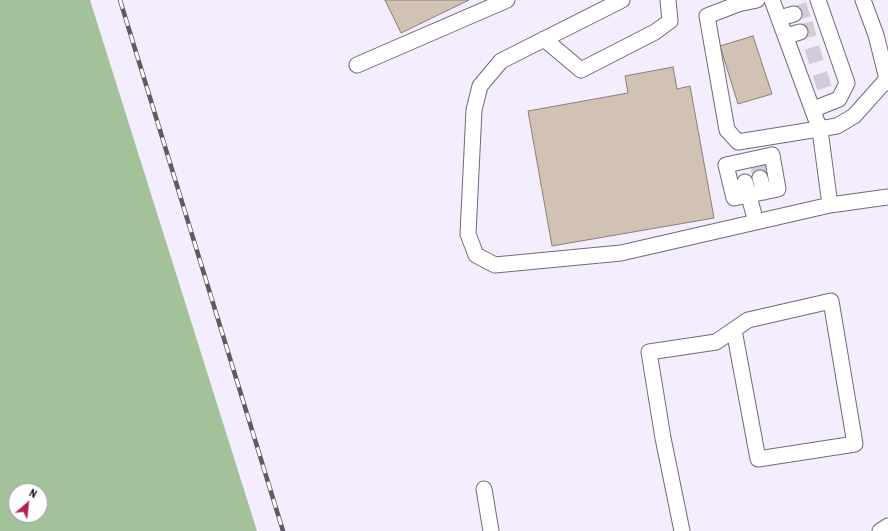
<!DOCTYPE html>
<style>
body{margin:0}
#map{position:relative;width:888px;height:531px;overflow:hidden;background:#f4edfe;font-family:"Archivo Narrow",sans-serif}
canvas{display:block}
.north{position:absolute;left:8px;top:483px;width:40px;height:40px;box-sizing:border-box;background:#fefefe;border:1px solid #9e9d9f;border-radius:50%;rotate:28deg;font-size:11px;font-weight:700;line-height:16px;text-align:center;color:#0d0b10}
.north::after{content:'';display:block;margin:auto;width:14px;height:18px;background:#b3224f;clip-path:polygon(50% 0,100% 100%,50% 72%,0 100%)}
</style>
<div id="map">
<canvas width="888" height="531"></canvas>
<div class="north">N</div>
</div>
<script>
const c = document.querySelector('canvas').getContext('2d');
c.lineJoin = 'round';
function fill(path, color) { c.fillStyle = color; c.fill(path, 'evenodd'); }
const poly = rows => new Path2D(rows.map(r => 'M' + r).join(''));
function trace(path, color, width, dash) { c.strokeStyle = color; c.lineWidth = width; c.lineCap = dash ? 'butt' : 'round'; c.setLineDash(dash || []); c.stroke(path); }
const forest = poly([
 [0,0,90,0,257,531,0,531],
 [16,491,40,491,40,515,16,515]
]);
const building = poly([
 [385,0,469,0,401,33,385,0],
 [753,36,772,94,738,104,720,46,753,36],
 [673,67,677,89,690,86,714,218,552,246,528,111,628,93,625,76,673,67]
]);
const minorTunnel = poly([
 [794,14,809,9],
 [800,32,815,28],
 [807,57,823,52],
 [815,83,831,78],
 [757,162,760,178]
]);
const minor = poly([
 [622,0,501,61,480,86,474,110,468,234,476,255,495,265,621,253,830,205,888,197],
 [757,0,738,4,707,16,727,130,738,142,837,126,854,116,887,79],
 [772,0,820,130,830,205],
 [863,0,876,35,888,83],
 [779,18,794,14],
 [786,36,800,32],
 [544,39,581,70,655,32,670,21,668,0],
 [357,65,507,0],
 [814,109,839,99,847,83,818,0],
 [772,155,778,189,734,198,726,165,772,155],
 [760,178,764,192],
 [745,182,756,222],
 [484,489,491,531],
 [682,531,663,438,649,352,716,342,748,320,831,301,855,444,758,459,734,330],
 [880,531,888,526]
]);
const rail = poly([
 [120,0,283,531]
]);
fill(forest, '#a3c29a');
fill(building, '#d2c2b5');
trace(building, '#8d7e72', 1);
trace(minorTunnel, '#d1cbda', 15, [15, 8]);
trace(minor, '#716a7a', 17);
trace(minor, '#fff', 15);
trace(rail, '#5e5a63', 4.5);
trace(rail, '#fefefe', 3, [9]);
</script>
